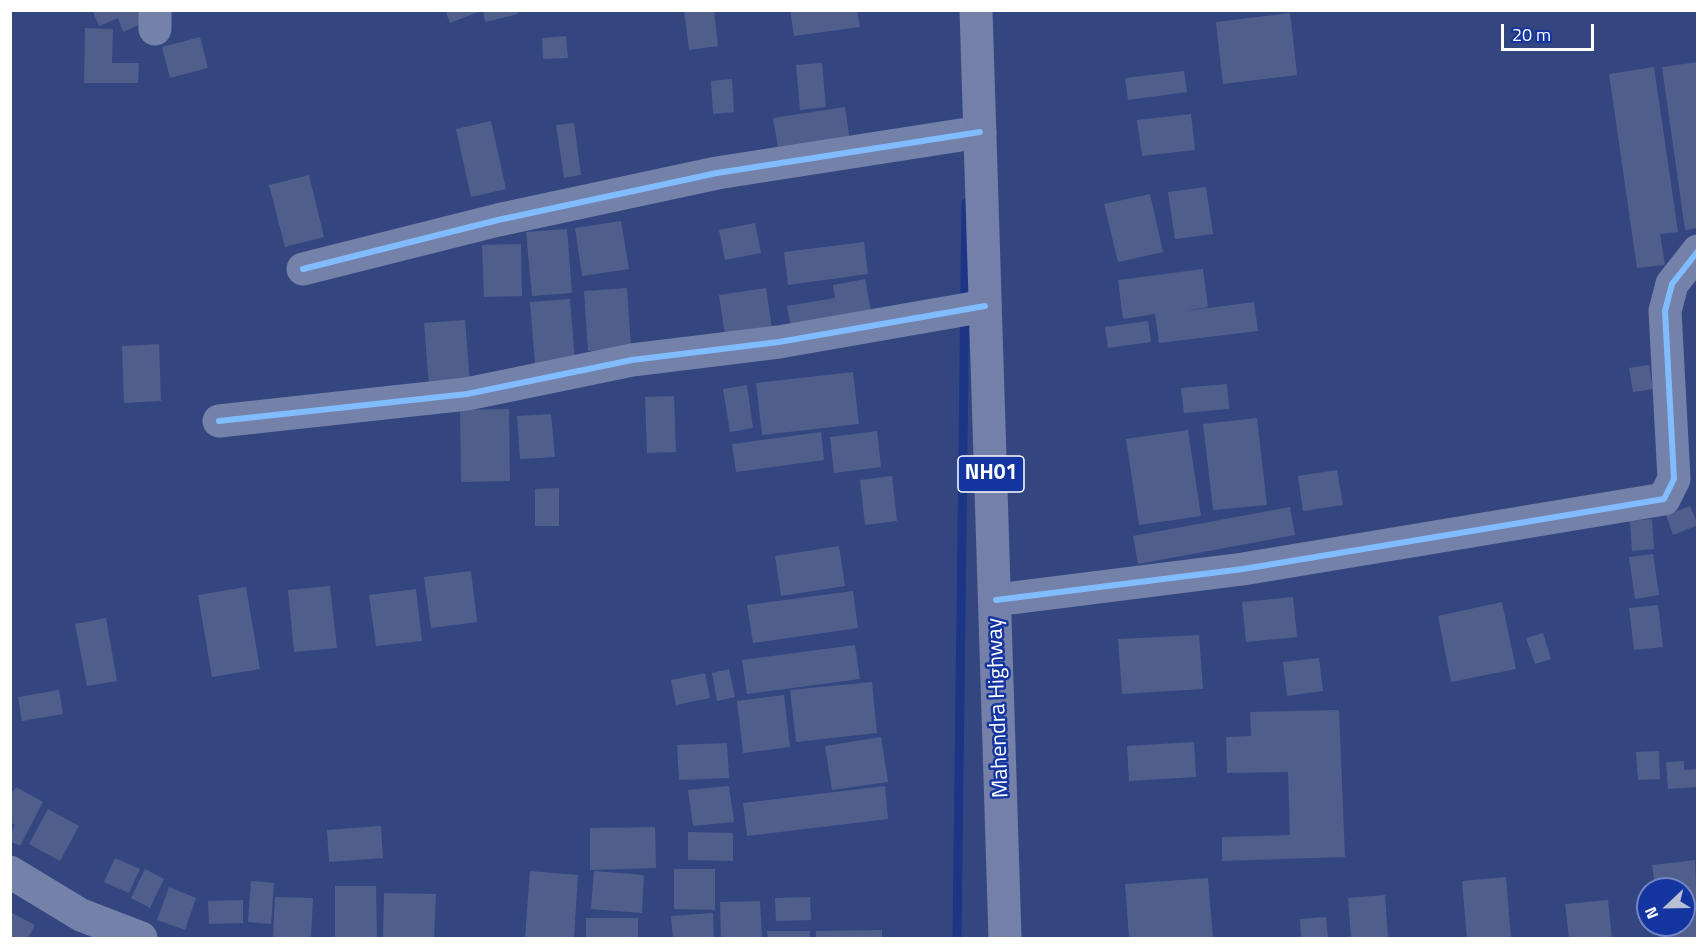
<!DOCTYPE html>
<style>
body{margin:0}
#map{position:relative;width:1708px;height:949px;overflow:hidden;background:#344680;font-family:"Titillium Web",sans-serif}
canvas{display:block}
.frame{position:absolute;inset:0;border:12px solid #fff;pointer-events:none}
.north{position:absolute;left:1636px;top:877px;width:60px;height:60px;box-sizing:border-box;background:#1435a0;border:2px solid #7286c6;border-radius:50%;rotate:248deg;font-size:16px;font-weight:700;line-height:24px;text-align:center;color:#fff}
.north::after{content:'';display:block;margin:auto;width:21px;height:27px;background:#b8bed3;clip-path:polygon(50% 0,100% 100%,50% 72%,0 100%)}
.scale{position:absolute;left:1501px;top:24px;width:93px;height:27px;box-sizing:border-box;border:3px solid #fff;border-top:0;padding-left:8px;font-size:18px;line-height:21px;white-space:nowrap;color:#fff;-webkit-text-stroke:4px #1435a0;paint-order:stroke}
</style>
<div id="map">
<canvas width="1708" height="949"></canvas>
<div class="frame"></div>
<div class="north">N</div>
<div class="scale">20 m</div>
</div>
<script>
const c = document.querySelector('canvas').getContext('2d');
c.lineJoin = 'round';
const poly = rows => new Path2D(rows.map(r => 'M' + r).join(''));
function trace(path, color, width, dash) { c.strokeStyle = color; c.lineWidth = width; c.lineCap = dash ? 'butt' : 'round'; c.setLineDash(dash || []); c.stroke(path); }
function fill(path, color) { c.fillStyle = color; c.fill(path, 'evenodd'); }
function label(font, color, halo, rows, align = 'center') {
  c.font = font + ' "Titillium Web",sans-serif'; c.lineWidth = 5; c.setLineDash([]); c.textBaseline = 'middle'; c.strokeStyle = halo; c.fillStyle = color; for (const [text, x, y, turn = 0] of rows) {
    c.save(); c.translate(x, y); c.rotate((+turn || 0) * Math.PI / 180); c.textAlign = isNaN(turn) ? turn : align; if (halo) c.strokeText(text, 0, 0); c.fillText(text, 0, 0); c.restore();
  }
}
const stream = poly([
 [957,938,966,203]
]);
const building = poly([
 [92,10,141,10,146,22,123,32,118,18,99,26],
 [445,10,481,10,481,11,450,23],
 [483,10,517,10,518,14,485,22],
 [684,10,714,10,718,46,689,50],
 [790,10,857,10,860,27,794,36],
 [1290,13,1297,75,1223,84,1216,22],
 [85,28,113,29,112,63,139,63,138,83,84,83],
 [566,36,568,58,543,59,542,38],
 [200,37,208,68,170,78,162,47],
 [1698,62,1698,228,1685,230,1662,67],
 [822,63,826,107,800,110,796,65],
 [1654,67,1678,232,1660,234,1665,265,1637,268,1609,74],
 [1184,71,1187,92,1128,100,1125,78],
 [732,79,734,112,713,114,711,81],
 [845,107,851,148,780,159,773,118],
 [1191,114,1195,150,1142,156,1137,120],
 [491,121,506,189,471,197,456,129],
 [574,123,581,175,564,178,556,125],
 [309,175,324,237,285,247,269,185],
 [1206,187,1213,234,1175,239,1168,192],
 [1150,194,1163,252,1118,262,1104,204],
 [621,221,629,269,582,276,575,228],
 [755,223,761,253,725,260,719,230],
 [567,229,572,293,532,296,526,232],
 [864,242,868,274,788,285,784,252],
 [521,244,522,296,484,297,482,245],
 [1203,269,1208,307,1185,311,1254,302,1258,331,1159,343,1155,314,1123,319,1118,280],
 [865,279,873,321,792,335,787,306,835,298,833,285],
 [627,288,631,348,588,351,584,291],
 [766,288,772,328,725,335,719,295],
 [570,299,575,362,535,365,530,302],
 [465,320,470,383,429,386,424,323],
 [1148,321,1151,342,1108,348,1105,327],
 [159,344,161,401,124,403,122,346],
 [1649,365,1653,389,1633,392,1629,368],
 [853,372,859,424,762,435,756,383],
 [1227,384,1229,409,1184,413,1181,388],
 [747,385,753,428,730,432,723,389],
 [674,396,676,452,647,453,645,397],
 [509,409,510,481,461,482,460,410],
 [551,414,555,457,520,459,517,416],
 [1257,418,1267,505,1213,510,1203,424],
 [1188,430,1201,516,1139,525,1126,439],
 [877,431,881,467,834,473,830,437],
 [821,432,824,460,736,472,732,444],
 [1337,470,1343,505,1303,511,1298,476],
 [892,476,897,521,865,525,860,480],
 [559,488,559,526,535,526,535,489],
 [1690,506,1698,525,1673,535,1666,515],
 [1290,507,1295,535,1138,564,1133,536],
 [1652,519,1654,549,1632,551,1630,521],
 [839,546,845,586,781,596,775,556],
 [1653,554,1659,595,1635,599,1629,557],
 [471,571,477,622,431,628,424,577],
 [330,586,337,648,294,652,288,590],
 [246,587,260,669,212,677,198,595],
 [416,589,422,641,376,646,369,595],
 [853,591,858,628,753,643,747,605],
 [1293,597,1297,637,1246,642,1242,602],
 [1502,602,1516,669,1451,682,1438,616],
 [1658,605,1663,647,1634,650,1629,608],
 [106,618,117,681,87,686,75,624],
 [1543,633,1551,659,1535,664,1526,638],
 [1199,635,1203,689,1122,694,1118,639],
 [855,645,860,679,747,694,742,660],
 [1319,658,1323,691,1287,696,1283,662],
 [729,669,735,697,717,701,712,673],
 [705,673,710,698,676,705,671,680],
 [872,682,877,733,796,742,790,690],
 [59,690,63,714,22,721,18,697],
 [784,695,790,747,743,753,737,701],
 [1339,710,1345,857,1222,861,1222,837,1290,835,1288,772,1227,773,1226,737,1251,736,1250,712],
 [881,737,888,782,832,790,825,746],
 [1194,742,1196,777,1129,781,1127,746],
 [727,743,729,778,679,780,677,745],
 [1659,751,1660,779,1638,780,1636,752],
 [1684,761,1684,770,1698,769,1698,787,1668,789,1666,762],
 [729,786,734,822,693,826,688,790],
 [885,786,888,819,747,836,743,803],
 [16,787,43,802,20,846,10,841,10,833,15,825,10,822,10,796],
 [48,809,79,826,60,861,29,844],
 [381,826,383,858,329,862,327,830],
 [655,827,656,868,590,870,590,828],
 [688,832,733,833,733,861,688,860],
 [115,858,140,869,129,893,104,882],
 [1695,860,1698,938,1660,938,1659,925,1684,925,1684,889,1655,889,1652,865],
 [145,869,164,879,150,908,131,898],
 [674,869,715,869,715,910,674,909],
 [530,871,578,875,574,938,525,938],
 [594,871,644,875,642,913,591,909],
 [1506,877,1511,938,1467,938,1462,881],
 [1208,878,1213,938,1129,938,1125,884],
 [251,881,274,883,271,924,248,922],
 [335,886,376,886,377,938,335,938],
 [169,887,196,898,185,930,157,920],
 [384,893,436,894,434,938,383,938],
 [1385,895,1388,937,1351,938,1348,898],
 [275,897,313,898,311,938,273,938],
 [810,897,811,920,776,921,775,898],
 [243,900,243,923,209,924,208,901],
 [1608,900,1612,938,1569,938,1565,904],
 [760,901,762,938,721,938,720,902],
 [12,913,35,925,28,938,10,938],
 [713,913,714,938,673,938,671,916],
 [1326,917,1328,938,1301,938,1300,919],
 [586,918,638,918,638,938,586,938],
 [882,930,882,938,816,938,816,931],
 [767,931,810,931,810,938,768,938]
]);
const minor = poly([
 [155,10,155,29],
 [303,269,498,220,717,173,980,132],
 [219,421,467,394,632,360,779,342,985,306],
 [996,600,1243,569,1664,499,1674,479,1665,311,1672,284,1698,251],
 [10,872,81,915,141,938]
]);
const highway = poly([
 [976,10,1005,938]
]);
const cycleway = poly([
 [303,269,498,220,717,173,980,132],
 [219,421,467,394,632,360,779,342,985,306],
 [996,600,1243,569,1664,499,1674,479,1665,311,1672,284,1698,251]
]);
const shields = [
 [991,474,66]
];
const shieldNames = [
 ["NH01",991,474]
];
const streetNames = [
 ["Mahendra Highway",999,708,-92]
];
trace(stream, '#1c3585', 9);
fill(building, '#505e8c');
trace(minor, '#7481a9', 33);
trace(highway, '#7480a8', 33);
trace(cycleway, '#80bcff', 6);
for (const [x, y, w] of shields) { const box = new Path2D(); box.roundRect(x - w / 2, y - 18, w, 36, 4.5); c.fillStyle = '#1435a0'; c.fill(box); trace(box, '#fff', 1.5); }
label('bold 21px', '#fff', null, shieldNames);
label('22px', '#fff', '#1435a0', streetNames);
</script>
